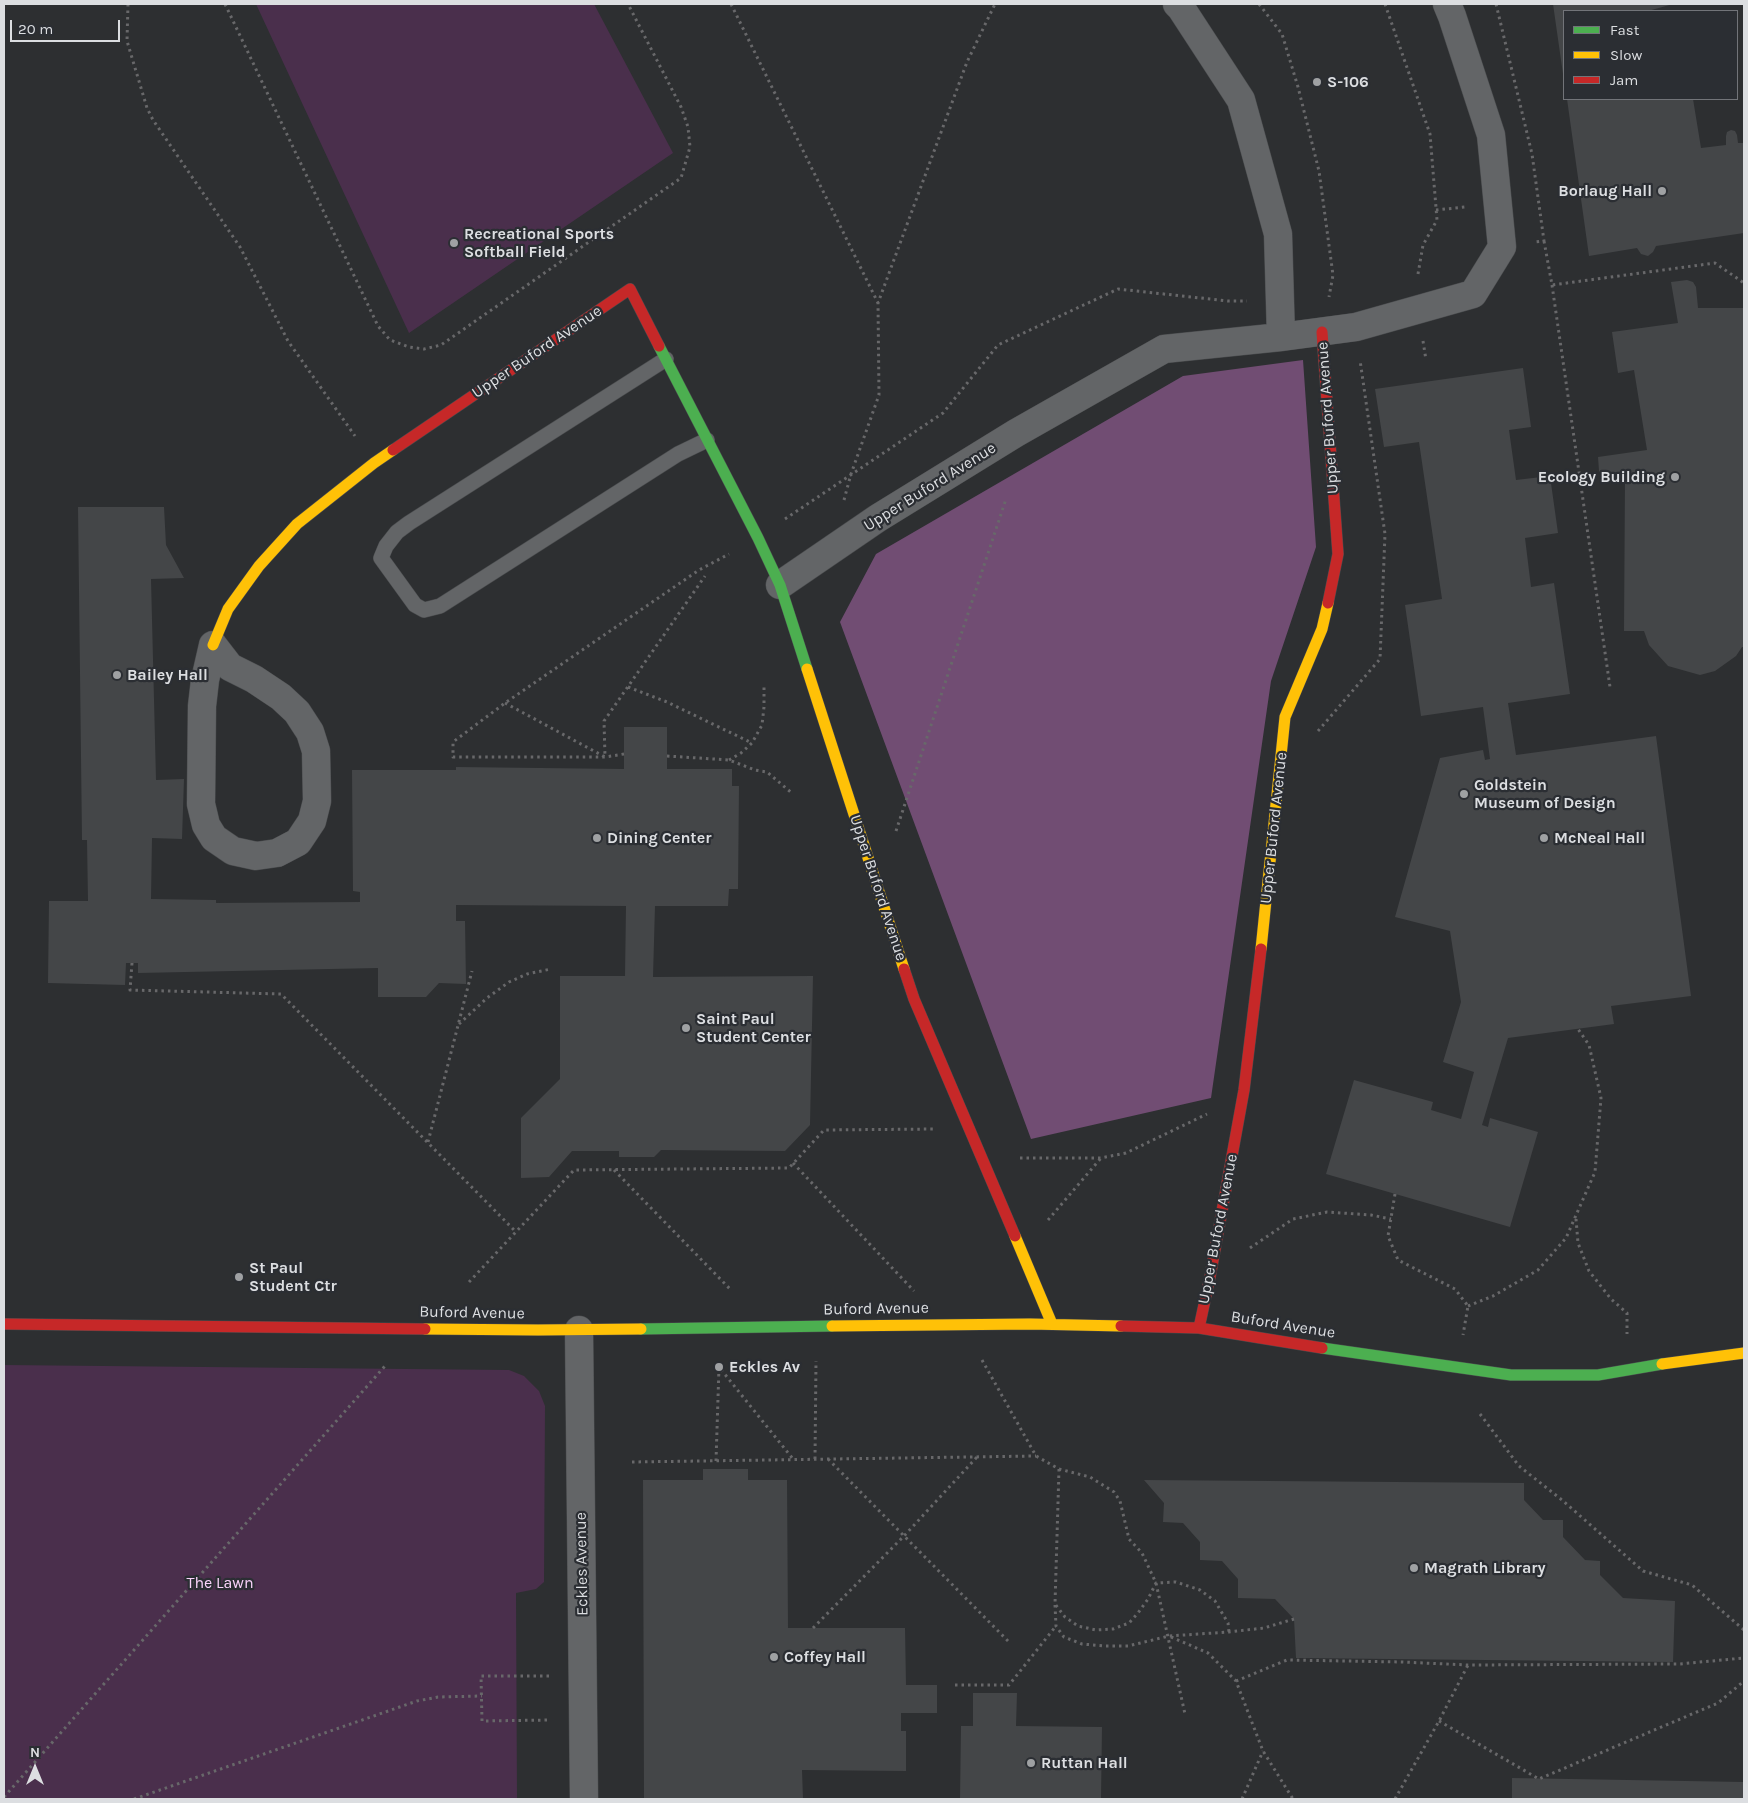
<!DOCTYPE html>
<style>
body{margin:0}
#map{position:relative;width:1748px;height:1803px;overflow:hidden;background:#2d2f31;font-family:Karla,sans-serif}
canvas{display:block}
.frame{position:absolute;inset:0;border:5px solid #dcdee1;pointer-events:none}
.legend{position:absolute;left:1563px;top:10px;width:175px;height:90px;box-sizing:border-box;background:#2b2e33;border:1px solid #727479;margin:0;padding:6px 9px;list-style:none;font-size:15px;color:#dcdee1}
.legend li{display:flex;align-items:center;gap:10px;height:25px}
.legend b{width:25px;border:1px solid #727479}
.north{position:absolute;left:10px;top:1743px;width:50px;height:50px;-webkit-text-stroke:4px #2b2e33;paint-order:stroke;rotate:0deg;font-size:14px;font-weight:700;line-height:20px;text-align:center;color:#dcdee1}
.north::after{content:'';display:block;margin:auto;width:18px;height:22px;background:#dcdee1;clip-path:polygon(50% 0,100% 100%,50% 72%,0 100%)}
.scale{position:absolute;left:10px;top:20px;width:110px;height:22px;box-sizing:border-box;border:2px solid #dcdee1;border-top:0;padding-left:6px;font-size:15px;line-height:18px;white-space:nowrap;color:#dcdee1;-webkit-text-stroke:4px #2b2e33;paint-order:stroke}
</style>
<div id="map">
<canvas width="1748" height="1803"></canvas>
<div class="frame"></div>
<ul class="legend">
<li><b style="height:6px;background:#4caf50"></b>Fast</li>
<li><b style="height:6px;background:#ffc107"></b>Slow</li>
<li><b style="height:6px;background:#c62828"></b>Jam</li>
</ul>
<div class="north">N</div>
<div class="scale">20 m</div>
</div>
<script>
const c = document.querySelector('canvas').getContext('2d');
c.lineJoin = 'round';
function fill(path, color) { c.fillStyle = color; c.fill(path, 'evenodd'); }
const poly = rows => new Path2D(rows.map(r => 'M' + r).join(''));
function trace(path, color, width, dash) { c.strokeStyle = color; c.lineWidth = width; c.lineCap = dash ? 'butt' : 'round'; c.setLineDash(dash || []); c.stroke(path); }
function label(font, color, halo, rows, align = 'center') {
  c.font = font + ' Karla,sans-serif'; c.lineWidth = 4.5; c.setLineDash([]); c.textBaseline = 'middle'; c.strokeStyle = halo; c.fillStyle = color; for (const [text, x, y, turn = 0] of rows) {
    c.save(); c.translate(x, y); c.rotate((+turn || 0) * Math.PI / 180); c.textAlign = isNaN(turn) ? turn : align; if (halo) c.strokeText(text, 0, 0); c.fillText(text, 0, 0); c.restore();
  }
}
const green = poly([
 [256,4,594,4,673,153,409,333],
 [4,1365,509,1370,524,1376,539,1391,545,1406,544,1582,536,1589,516,1593,517,1799,4,1799]
]);
const forest = poly([
 [1303,360,1316,547,1271,681,1211,1098,1031,1139,840,622,876,554,1183,376]
]);
const building = poly([
 [1553,4,1673,4,1648,11,1564,11,1563,74],
 [1567,99,1693,99,1701,148,1726,145,1726,136,1727,132,1731,130,1735,131,1737,135,1738,143,1744,143,1744,233,1656,246,1653,252,1648,256,1641,254,1637,248,1589,256],
 [1687,280,1693,282,1696,287,1698,308,1744,308,1744,647,1742,647,1736,656,1715,671,1700,675,1668,666,1649,645,1644,631,1624,631,1625,478,1609,479,1603,476,1599,471,1598,457,1647,450,1634,370,1618,373,1612,332,1678,323,1671,282],
 [1523,368,1531,427,1509,430,1516,480,1550,476,1558,533,1525,538,1531,587,1554,583,1570,694,1508,703,1516,755,1656,736,1691,996,1611,1006,1614,1024,1508,1038,1482,1125,1488,1127,1490,1118,1538,1132,1510,1227,1326,1174,1354,1080,1433,1102,1431,1110,1461,1119,1474,1072,1443,1062,1461,1002,1450,931,1395,917,1440,758,1483,750,1485,760,1490,759,1483,707,1421,716,1405,605,1442,599,1419,442,1384,447,1375,389],
 [78,507,164,507,166,545,184,578,151,579,156,780,184,779,182,839,152,838,151,899,216,900,216,903,360,902,360,892,353,891,352,770,456,770,456,767,624,769,624,727,667,727,667,769,732,769,732,786,739,786,738,889,729,889,728,906,655,906,653,977,813,976,810,1125,785,1151,661,1150,654,1157,619,1157,619,1151,572,1151,549,1177,521,1178,521,1118,560,1079,560,976,625,976,626,906,456,905,456,921,465,921,466,984,439,983,426,997,378,997,378,968,138,973,138,963,126,963,125,985,48,983,49,901,88,901,87,840,82,840],
 [703,1469,748,1469,748,1480,787,1480,788,1628,905,1628,906,1685,937,1685,937,1713,901,1713,901,1731,906,1731,906,1771,802,1770,803,1799,644,1799,643,1480,703,1480],
 [1144,1480,1524,1483,1524,1500,1543,1520,1563,1520,1563,1537,1585,1560,1600,1561,1600,1575,1623,1598,1675,1601,1673,1662,1296,1658,1294,1619,1275,1599,1238,1598,1238,1579,1222,1561,1200,1560,1200,1542,1183,1523,1163,1522,1164,1503],
 [973,1693,1017,1693,1016,1726,1102,1727,1101,1799,960,1799,961,1726,973,1726],
 [1512,1778,1744,1782,1744,1799,1512,1799]
]);
const path = poly([
 [128,4,127,41,147,108,153,120,240,247,288,341,355,436],
 [225,4,378,326,390,340,409,347,424,349,441,345,681,178,690,147,688,127,681,107,628,4],
 [731,4,878,303],
 [1259,4,1282,34,1298,87,1319,171,1333,275,1329,297],
 [1385,4,1430,134,1437,220,1423,245,1418,274],
 [1496,4,1532,154,1544,241,1535,242],
 [1436,210,1465,207],
 [1544,241,1552,285,1715,263,1744,283],
 [1552,285,1610,687],
 [1423,341,1426,360],
 [844,500,851,474,879,395,878,303,967,62,995,4],
 [785,519,943,413,998,345,1118,289,1228,301,1247,301],
 [628,687,667,702,752,743],
 [505,703,605,757,604,721,705,576],
 [1318,731,1380,659,1385,534,1360,360],
 [624,754,605,757,453,757,453,742,505,703,699,570,729,554],
 [667,756,729,760,755,770,767,772,793,794],
 [729,760,741,753,752,743,762,725,764,707,764,685],
 [896,831,1006,499],
 [132,963,130,990,281,994,516,1232],
 [459,1024,487,998,509,982,527,974,551,969],
 [428,1142,472,971],
 [1020,1158,1101,1158,1126,1153,1207,1114],
 [793,1163,914,1291],
 [614,1170,731,1290],
 [1395,1194,1388,1236,1398,1260,1455,1289,1468,1306,1463,1335],
 [1576,1219,1578,1243,1589,1271,1611,1299,1627,1313,1627,1334],
 [1048,1220,1101,1158],
 [1250,1248,1293,1219,1327,1212,1371,1215,1391,1219],
 [469,1282,574,1170,789,1168,824,1130,934,1129],
 [1468,1306,1493,1296,1538,1270,1566,1238,1595,1172,1601,1098,1589,1045,1578,1029],
 [982,1360,1036,1456,1059,1469,1090,1477,1114,1492,1120,1501,1129,1539,1142,1553,1156,1583,1185,1714],
 [1480,1414,1519,1466,1562,1500,1643,1571,1692,1585,1744,1630],
 [815,1459,816,1361],
 [828,1459,1010,1643],
 [716,1461,719,1367,793,1459],
 [632,1462,1036,1456],
 [1059,1469,1055,1604,1065,1617,1078,1626,1096,1630,1113,1629,1129,1623,1138,1613,1148,1599,1156,1583,1176,1582,1200,1590,1215,1601,1228,1623,1229,1632],
 [1055,1605,1056,1626,1064,1637,1082,1644,1105,1646,1128,1646,1169,1636,1229,1632,1264,1628,1294,1619],
 [813,1628,904,1536,977,1457],
 [1171,1637,1208,1653,1236,1681,1263,1751,1293,1799],
 [549,1676,481,1676,482,1721,550,1720],
 [1236,1681,1287,1660,1402,1662,1468,1665,1679,1664,1744,1658],
 [955,1685,1009,1685,1056,1626],
 [1439,1721,1539,1779,1718,1703,1744,1681],
 [4,1797,385,1366],
 [134,1799,417,1701,438,1697,482,1696],
 [1242,1799,1263,1751],
 [1395,1799,1439,1721,1468,1665]
]);
const lane = poly([
 [666,359,409,523,397,532,386,546,381,558,415,605,424,610,440,606,678,454,707,440]
]);
const street = poly([
 [1177,4,1181,8,1241,100,1278,234,1281,337,1356,327,1473,294,1502,247,1491,135,1452,16,1447,4],
 [780,585,878,518,1016,433,1164,349,1281,337],
 [213,645,230,667,254,679,281,697,297,712,310,732,316,751,317,801,312,821,298,842,277,853,256,856,233,851,214,838,206,825,201,804,202,706,205,680,213,645],
 [579,1330,584,1799]
]);
const fast = poly([
 [659,346,758,538,780,585,807,669],
 [641,1329,832,1326],
 [1322,1348,1511,1375,1598,1375,1662,1364]
]);
const slow = poly([
 [213,645,228,609,259,566,297,524,374,463,393,450],
 [807,669,904,969],
 [1261,949,1285,717,1322,629,1328,603],
 [1015,1236,1052,1324],
 [832,1326,1030,1324,1121,1326],
 [425,1329,538,1330,641,1329],
 [1662,1364,1744,1353]
]);
const jam = poly([
 [1322,332,1338,554,1328,603],
 [393,450,630,289,659,346],
 [904,969,914,999,1015,1236],
 [4,1324,425,1329],
 [1121,1326,1199,1328,1322,1348],
 [1199,1328,1210,1277,1244,1090,1261,949]
]);
const markers = [
 [1317,82,5,"#9fa1a3"],
 [1662,191,5,"#9fa1a3"],
 [454,243,5,"#9fa1a3"],
 [1675,477,5,"#9fa1a3"],
 [117,675,5,"#9fa1a3"],
 [1464,794,5,"#9fa1a3"],
 [597,838,5,"#9fa1a3"],
 [1544,838,5,"#9fa1a3"],
 [686,1028,5,"#9fa1a3"],
 [239,1277,5,"#9fa1a3"],
 [719,1367,5,"#9fa1a3"],
 [1414,1568,5,"#9fa1a3"],
 [774,1657,5,"#9fa1a3"],
 [1031,1763,5,"#9fa1a3"]
];
const poiNames = [
 ["S-106",1327,82],
 ["Borlaug Hall",1652,191,"right"],
 ["Recreational Sports",464,234],
 ["Softball Field",464,252],
 ["Ecology Building",1665,477,"right"],
 ["Bailey Hall",127,675],
 ["Goldstein",1474,785],
 ["Museum of Design",1474,803],
 ["Dining Center",607,838],
 ["McNeal Hall",1554,838],
 ["Saint Paul",696,1019],
 ["Student Center",696,1037],
 ["St Paul",249,1268],
 ["Student Ctr",249,1286],
 ["Eckles Av",729,1367],
 ["Magrath Library",1424,1568],
 ["Coffey Hall",784,1657],
 ["Ruttan Hall",1041,1763]
];
const streetNames = [
 ["Upper Buford Avenue",537,352,-34],
 ["Upper Buford Avenue",1328,418,-94],
 ["Upper Buford Avenue",930,487,-32],
 ["Upper Buford Avenue",1274,828,-84],
 ["Upper Buford Avenue",878,888,72],
 ["Upper Buford Avenue",1218,1229,-79],
 ["Buford Avenue",876,1309,-1],
 ["Buford Avenue",472,1313,1],
 ["Buford Avenue",1283,1325,9],
 ["Eckles Avenue",582,1564,-91]
];
const parkNames = [
 ["The Lawn",220,1583]
];
fill(green, '#4a2f4c');
fill(forest, '#714d73');
fill(building, '#444648');
trace(lane, '#494b4d', 16);
trace(street, '#494b4d', 29);
trace(fast, '#494b4d', 12);
trace(slow, '#494b4d', 12);
trace(jam, '#494b4d', 12);
trace(path, '#68686a', 3, [2.5, 4]);
trace(lane, '#636567', 15);
trace(street, '#636567', 28);
trace(fast, '#4caf50', 11);
trace(slow, '#ffc107', 11);
trace(jam, '#c62828', 11);
for (const [x, y, r, color] of markers) { const dot = new Path2D(); dot.arc(x, y, r, 0, 2 * Math.PI); c.fillStyle = color; c.fill(dot); trace(dot, '#2b2e33', 2); }
label('bold 16px', '#dcdee1', '#2b2e33', poiNames, 'left');
label('16px', '#dcdee1', '#2b2e33', streetNames);
label('16px', '#fad3fb', '#2b2e33', parkNames);
</script>
